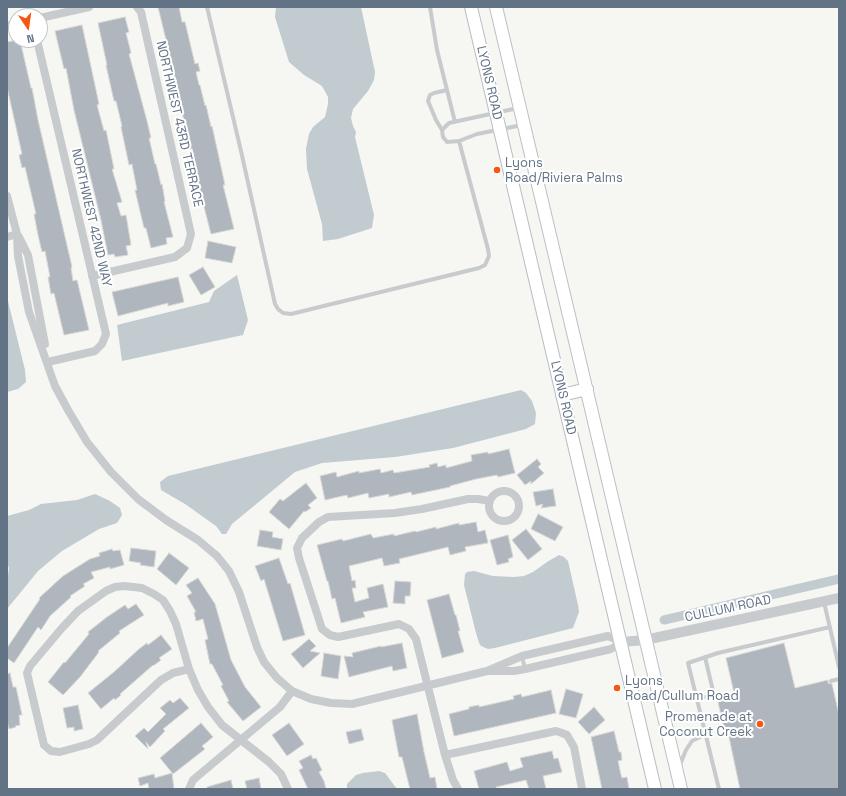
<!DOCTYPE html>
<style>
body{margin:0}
#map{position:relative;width:846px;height:796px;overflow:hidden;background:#f6f6f2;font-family:"Space Grotesk",sans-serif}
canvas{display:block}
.frame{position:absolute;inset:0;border:8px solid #627386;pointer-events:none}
.north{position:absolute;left:8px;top:8px;width:40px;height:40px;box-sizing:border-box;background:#fff;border:1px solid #c0c7cf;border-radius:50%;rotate:167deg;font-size:11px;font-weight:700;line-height:16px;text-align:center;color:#627386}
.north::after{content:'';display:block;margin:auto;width:14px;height:18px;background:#f45714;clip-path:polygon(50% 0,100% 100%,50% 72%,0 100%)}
</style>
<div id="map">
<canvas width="846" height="796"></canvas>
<div class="frame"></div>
<div class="north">N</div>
</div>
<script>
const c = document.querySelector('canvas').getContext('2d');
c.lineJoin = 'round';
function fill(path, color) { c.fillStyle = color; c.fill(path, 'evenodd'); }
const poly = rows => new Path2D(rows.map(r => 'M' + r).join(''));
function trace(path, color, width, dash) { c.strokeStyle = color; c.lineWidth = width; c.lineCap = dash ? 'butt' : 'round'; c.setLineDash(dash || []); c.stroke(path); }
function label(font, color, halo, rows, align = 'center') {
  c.font = font + ' "Space Grotesk",sans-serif'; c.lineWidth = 4; c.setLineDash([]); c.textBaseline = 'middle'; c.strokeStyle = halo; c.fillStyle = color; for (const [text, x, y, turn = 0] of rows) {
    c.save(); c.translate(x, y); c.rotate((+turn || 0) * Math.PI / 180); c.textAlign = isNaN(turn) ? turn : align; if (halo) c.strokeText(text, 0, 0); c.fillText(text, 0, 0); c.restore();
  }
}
const water = poly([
 [276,7,361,7,375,72,374,80,368,91,353,109,351,118,353,126,356,132,355,137,374,215,372,228,338,239,323,241,322,224,307,169,306,149,309,134,313,127,325,117,328,104,328,97,322,86,304,75,289,62,275,17],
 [237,275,248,320,243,335,122,361,117,325,209,302,214,291],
 [7,297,25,370,26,382,18,389,7,392],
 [521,390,526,393,532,401,536,413,535,424,526,429,453,448,395,457,322,463,295,472,232,524,226,534,222,534,216,526,185,504,161,490,160,482,168,476],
 [95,494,110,501,120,508,122,515,117,523,99,529,62,551,38,571,7,609,7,584,9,568,7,562,7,516,29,510,41,504,77,500],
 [559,555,564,557,568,561,578,605,579,612,573,628,495,648,488,649,481,646,479,643,476,633,464,585,465,574,467,572,474,571,493,576,514,577,524,576,533,572,547,562],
 [379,771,385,773,397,789,347,789,347,784,356,775,363,773]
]);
const canal = poly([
 [664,620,839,579]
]);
const building = poly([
 [158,7,179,7,182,22,185,22,195,64,198,63,200,71,196,72,199,85,200,85,205,106,206,105,211,127,212,126,225,185,223,185,234,229,211,234,201,195,192,148,190,149,172,64,158,7],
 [125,17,129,32,126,33,131,53,129,54,147,121,151,138,149,138,155,164,156,164,161,185,162,184,165,201,164,202,173,237,166,238,167,244,151,248,146,228,144,228,135,190,137,190,132,164,129,165,121,127,122,126,116,101,114,101,106,65,107,65,98,23,125,17],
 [82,25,99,104,97,105,104,131,106,130,114,169,112,169,122,202,117,203,121,216,126,215,131,245,126,246,128,255,115,257,114,254,108,255,101,220,74,110,66,68,64,69,55,31,82,25],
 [18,40,20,40,31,88,32,88,38,120,72,267,71,268,73,281,77,280,89,330,64,335,54,293,51,294,48,277,50,277,45,251,42,252,38,235,34,214,36,214,25,167,22,168,19,155,22,154,7,87,7,42,18,40],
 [208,241,236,247,232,263,205,258,208,241],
 [203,267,215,287,201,295,189,275,203,267],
 [178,277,184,302,168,306,168,303,118,316,112,292,178,277],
 [509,449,515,473,498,477,497,475,476,479,450,486,450,487,412,495,411,492,389,497,389,494,369,498,368,493,348,498,347,495,325,500,320,476,336,472,337,477,359,471,359,473,380,469,381,473,393,470,394,473,430,467,429,465,437,463,438,467,446,465,446,468,472,461,471,455,488,452,488,454,509,449],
 [537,459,541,464,538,467,544,473,531,484,531,481,525,485,517,475,537,459],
 [306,483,317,498,308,505,311,508,305,512,304,511,289,529,269,512,280,499,283,501,306,483],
 [553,489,556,506,541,508,543,504,536,506,533,492,553,489],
 [538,514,563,527,555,541,531,529,538,514],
 [476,522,478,532,485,530,488,543,465,547,466,551,450,555,448,547,399,559,400,563,384,566,382,558,349,566,352,581,355,580,356,588,352,588,355,602,369,598,367,588,383,584,388,607,363,612,365,617,341,623,335,598,332,599,328,581,327,581,317,545,342,539,343,541,371,534,373,538,394,534,394,536,415,531,416,532,436,527,436,529,459,523,459,525,476,522],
 [526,529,542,549,528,560,512,540,526,529],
 [260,530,273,532,272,537,283,539,281,550,257,546,260,530],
 [508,535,513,557,508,559,509,562,497,565,490,540,508,535],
 [131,548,156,551,154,567,140,565,141,563,129,561,131,548],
 [112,549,113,551,120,550,124,565,110,569,110,567,91,572,94,578,83,584,85,586,70,596,71,597,50,616,41,630,38,627,14,663,7,658,7,648,40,599,39,598,63,576,90,559,100,556,99,553,112,549],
 [169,553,189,568,176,585,157,569,169,553],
 [279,558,288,584,290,583,305,635,283,641,264,579,261,581,255,566,279,558],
 [198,578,215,604,231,660,245,687,261,707,243,721,227,702,229,701,221,686,223,685,212,664,210,664,205,640,208,639,203,619,196,621,194,612,196,612,187,596,192,593,186,585,198,578],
 [395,581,411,582,410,596,405,596,405,604,393,603,395,581],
 [449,594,455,615,456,615,460,631,458,631,464,652,442,658,427,600,449,594],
 [136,604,144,615,119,631,120,633,98,651,99,652,80,677,63,695,48,682,64,662,65,663,89,634,88,632,107,617,125,605,128,609,136,604],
 [161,635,172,649,159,658,161,660,153,666,153,665,120,694,121,695,115,700,114,698,101,709,88,693,114,672,139,649,147,643,148,645,161,635],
 [309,639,316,646,310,651,320,653,303,668,291,654,309,639],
 [402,643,407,668,393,671,392,666,349,677,344,656,353,657,352,653,381,646,381,647,402,643],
 [784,643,795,688,828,680,828,683,832,684,839,715,839,789,740,789,729,737,726,737,718,702,735,697,726,658,784,643],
 [324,653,341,656,338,679,321,676,324,653],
 [10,673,13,687,16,687,22,715,19,715,20,725,15,726,16,727,9,729,7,721,7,674,10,673],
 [566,689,583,694,576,718,559,714,566,689],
 [551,690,556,713,454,736,449,714,469,709,469,707,479,705,479,707,514,699,513,696,521,694,522,697,551,690],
 [180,698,189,708,163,729,165,731,150,747,146,742,148,749,135,736,144,728,148,732,166,714,160,708,170,700,173,703,180,698],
 [78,705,83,729,74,731,74,727,67,728,63,708,78,705],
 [594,707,605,720,589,734,578,722,594,707],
 [417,714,424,752,430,778,435,777,437,789,410,789,402,757,399,757,392,720,417,714],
 [201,723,213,737,202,746,205,749,173,774,160,758,201,723],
 [289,723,304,744,287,756,272,735,289,723],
 [361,729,364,740,349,744,346,732,361,729],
 [614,731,619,752,621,752,622,760,618,761,621,775,622,778,627,777,629,789,602,789,591,737,614,731],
 [552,751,554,759,558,758,562,772,543,776,546,789,529,789,526,780,496,787,497,789,479,789,474,771,507,762,510,771,523,767,520,758,552,751],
 [311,755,313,759,316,758,322,770,319,772,324,781,326,789,308,789,299,770,303,768,299,761,311,755],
 [172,773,174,789,149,789,148,783,140,786,138,778,154,774,155,778,172,773],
 [259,778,261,789,247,789,245,781,259,778],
 [231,780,233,789,207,789,207,787,231,780]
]);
const service = poly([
 [207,7,241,151,275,304,278,309,283,313,291,314,479,268,485,265,489,256,488,249,459,141],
 [430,7,437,50,455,122],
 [447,90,434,93,430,95,428,101,436,120,442,130,443,137,447,142,459,141,477,134,522,125],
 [442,130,449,123,518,108],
 [824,602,839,667],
 [522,656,525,669],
 [831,681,839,679],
 [697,699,714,695,705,657],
 [679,767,686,750,692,741,706,734],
 [719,789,688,663,718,653,830,627]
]);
const minor = poly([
 [40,18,89,7],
 [7,26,16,24],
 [37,40,106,334,102,344,95,351,48,362],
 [7,196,17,234,18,256,29,312,55,386,68,410,87,442,111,472,138,499,166,520,198,540,217,556,229,571,239,592,257,647,264,662,277,678,292,691,311,699,331,703,352,704,487,671,522,656,608,636,622,642],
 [7,237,17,234],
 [19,237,28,255,45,344],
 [92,276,175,257,187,248,191,234,141,12,137,7],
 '489 506a15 15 0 1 1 30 0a15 15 0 1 1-30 0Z',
 [124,586,142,588,154,594,163,600,170,611,176,624,189,669,173,673,161,680,97,740,89,744,60,752,51,751,44,745,27,673,30,666,62,628,78,611,106,591,115,587,124,586],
 [189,669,198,690,208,707,222,725,269,762,281,774,288,789],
 [490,671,514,671,525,669,611,649,622,642],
 [445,755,556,731,562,733,567,735,574,747,582,789],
 [189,789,193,780,280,707,292,691],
 [458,789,453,780,445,755,416,639,409,629,399,624,338,637,330,635,322,629,299,558,297,548,302,538,319,522,328,517,395,513,422,509,468,499,478,499,490,501]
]);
const tertiary = poly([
 [622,642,645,640,839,598]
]);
const primary = poly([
 [471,7,655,789],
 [496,7,681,789],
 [562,395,587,389]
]);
const markers = [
 [497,170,4,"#f45714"],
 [617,688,4,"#f45714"],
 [760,724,4,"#f45714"]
];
const streetNames = [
 ["LYONS ROAD",489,83,77],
 ["NORTHWEST 43RD TERRACE",179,124,77],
 ["NORTHWEST 42ND WAY",91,218,77],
 ["LYONS ROAD",563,398,77],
 ["CULLUM ROAD",728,609,-12]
];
const poiNames = [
 ["Lyons",505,163],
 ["Road/Riviera Palms",505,178],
 ["Lyons",625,681],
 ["Road/Cullum Road",625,696],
 ["Promenade at",752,717,"right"],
 ["Coconut Creek",752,732,"right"]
];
fill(water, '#c1cbd0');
trace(canal, '#c1cbd0', 9);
fill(building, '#afb6bd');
trace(building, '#d7d7d5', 1);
trace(primary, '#babdc1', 14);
trace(service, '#c8cbce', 4);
trace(minor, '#c8cbce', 8);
trace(tertiary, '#c8cbce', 10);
trace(primary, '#fff', 12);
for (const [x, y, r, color] of markers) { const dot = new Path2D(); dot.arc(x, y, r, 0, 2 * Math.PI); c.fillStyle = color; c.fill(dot); trace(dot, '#fff', 1.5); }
label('13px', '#627386', '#fff', streetNames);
label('13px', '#627386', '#fff', poiNames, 'left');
</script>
